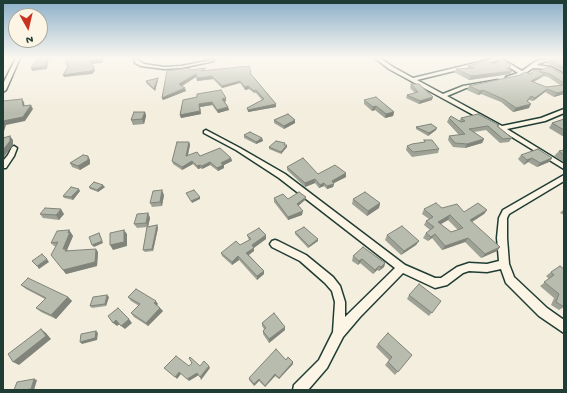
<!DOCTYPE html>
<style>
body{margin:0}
#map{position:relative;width:567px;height:393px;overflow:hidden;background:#f3eede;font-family:"Gochi Hand",sans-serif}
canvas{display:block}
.frame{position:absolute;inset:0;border:4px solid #1f3d34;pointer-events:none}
.north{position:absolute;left:8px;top:8px;width:40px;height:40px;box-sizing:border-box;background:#fcf5e5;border:1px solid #a4ab9e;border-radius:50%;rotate:172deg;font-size:11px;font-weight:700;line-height:16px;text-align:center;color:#1f3d34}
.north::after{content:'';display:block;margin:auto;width:14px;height:18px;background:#c8321e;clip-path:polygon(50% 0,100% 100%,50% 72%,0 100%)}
</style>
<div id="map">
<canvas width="567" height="393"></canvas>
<div class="frame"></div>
<div class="north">N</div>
</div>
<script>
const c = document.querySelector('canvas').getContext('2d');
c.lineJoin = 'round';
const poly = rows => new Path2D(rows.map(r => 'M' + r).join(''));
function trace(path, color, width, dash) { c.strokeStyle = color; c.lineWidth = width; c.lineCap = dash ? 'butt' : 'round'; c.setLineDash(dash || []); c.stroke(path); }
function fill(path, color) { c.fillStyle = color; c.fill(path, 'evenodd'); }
const minor = poly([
 [16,58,20,58,6,90,3,92,3,84,16,58],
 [134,58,138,58,139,61,144,64,164,67,181,66,212,60,214,61,181,68,164,69,141,66,135,63,134,58],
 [375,58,380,58,393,67,413,78,496,58,503,58,503,59,417,80,443,94,463,86,498,80,498,82,466,88,447,96,502,126,541,118,564,109,564,113,545,121,507,129,564,164,564,169,499,129,389,69,375,58],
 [551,58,558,58,540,63,537,65,551,67,564,74,564,78,548,69,533,68,524,74,506,79,506,77,518,73,500,61,504,60,522,71,536,61,551,58],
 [206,130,240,148,285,174,405,265,435,278,441,278,457,267,469,263,487,264,499,261,497,238,499,218,503,210,564,175,564,181,509,214,507,218,507,238,509,264,514,277,547,308,564,320,564,333,539,316,506,283,501,269,487,272,469,271,463,273,447,285,435,288,403,273,360,317,343,337,327,368,308,390,293,390,294,385,319,360,333,332,335,302,332,291,325,283,300,261,272,247,270,244,272,241,275,240,278,241,306,255,333,277,340,286,345,302,345,317,395,268,279,178,236,150,204,133,204,131,206,130],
 [14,146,17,148,14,156,6,168,3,168,3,161,8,155,12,147,14,146]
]);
const wall = poly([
 [202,58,235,58,204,60],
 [564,58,564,72,547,63,549,60],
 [494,64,511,65,509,70,512,71,510,74,469,80,454,72,456,69,467,68,468,66],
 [190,70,206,70,251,74,276,104,276,107,248,112,247,108,262,100,256,93,254,93,249,89,245,90,240,83,222,88,213,79,197,81,196,77,182,86,186,91,163,100,162,98],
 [539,71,564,75,564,94,554,97,545,92,533,101,529,100,527,102,529,108,513,112,501,102,481,94,478,95,467,90,469,86],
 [543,76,548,77,560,85,546,87,534,82,542,77],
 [158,80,155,91,146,83,146,81],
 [411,84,432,100,419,104,406,98,407,95,415,93,410,88],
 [226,98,226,101,225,102,228,107,229,110,218,113,212,105,200,107,201,114,181,118,180,115,183,100],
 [364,100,394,112,393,116,385,118,375,110,372,111,364,104],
 [145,112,146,116,144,124,133,125,131,120],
 [449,118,459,121,461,118,499,125,498,126,512,138,509,142,500,143,486,130,474,132,484,139,482,143,465,148,453,147,448,140,449,136,459,135,447,122],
 [564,119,564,137,549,128,552,123],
 [274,120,295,123,284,129,274,123],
 [416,127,436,130,428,136,416,129],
 [244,135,262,138,263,141,256,144,244,138],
 [424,140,439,149,438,153,412,157,406,150,407,146,424,142],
 [189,142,190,145,188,155,200,156,231,158,232,161,224,165,224,168,218,171,210,165,202,169,201,168,198,169,193,164,182,170,173,164,172,161],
 [287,145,287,147,281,154,269,149,269,147],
 [564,150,564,162,554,156,559,151],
 [521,155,552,158,549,162,537,167,528,162,524,165,518,159],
 [90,160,90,164,80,170,72,167,70,163],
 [287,167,318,174,346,173,346,177,334,183,333,187,327,189,324,186,319,188,315,183,305,187,287,170],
 [89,187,105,187,98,192,90,189],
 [80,191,73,200,64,198,63,196],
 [164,195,162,206,152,207,150,203],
 [306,197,305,200,298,206,302,215,288,220,274,202,274,198,288,199],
 [353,199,380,203,379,208,367,216,352,204],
 [442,208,464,212,487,210,484,214,472,222,497,251,481,258,465,242,442,250,432,238,428,241,423,238,426,233,430,230,424,225,426,221,429,219,422,214,424,209],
 [448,220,458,230,451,232,440,224],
 [564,209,564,215,560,213],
 [148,213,150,218,148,227,157,225,158,228,153,251,145,252,143,250,147,227,137,228,134,224],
 [40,214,64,214,59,220,43,218],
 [69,230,73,236,67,250,68,251,98,252,97,266,66,274,63,270,56,246,54,246,51,243],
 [295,232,318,241,308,248,295,234],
 [247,235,266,235,266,239,254,248,254,251,249,255,264,271,264,274,257,280,239,260,232,265,222,256,221,253,240,245,249,240,248,238],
 [387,235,419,241,416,245,401,255,385,240],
 [353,256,385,263,384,267,379,271,377,270,373,274,360,263,358,265,352,261],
 [564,269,564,307,559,310,551,305,554,298,540,286,549,279,546,276,551,272],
 [21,285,68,297,72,301,56,319,41,312,36,308,45,299,26,289],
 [409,295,441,301,429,316,407,299],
 [109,297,106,306,92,308,90,306],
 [128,297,158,304,157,305,163,311,148,326,134,317,131,313,139,306,131,301],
 [262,323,285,327,285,330,269,343,263,334,263,331,264,329,262,326],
 [378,344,412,355,395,375,385,365,389,360,376,347],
 [286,360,293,364,279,379,275,376,265,387,259,381,254,386,249,380,249,378]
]);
const shadedWall = poly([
 [47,58,50,58,48,61,47,69,32,71,31,68],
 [102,58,104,58,102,63,90,64,89,61],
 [511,65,509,69,507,71,512,71,510,74,469,80,471,76,507,69],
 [93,66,95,71,92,74,64,77,63,75],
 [196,74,196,77,180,87,179,84],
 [545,74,542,77,529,84,531,81],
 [212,76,213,79,197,81,197,78],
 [158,78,158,80,155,91,154,89],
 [240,81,240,83,222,88,222,86],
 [248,86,249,89,245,90,245,87],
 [185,88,186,91,163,100,162,98],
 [547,89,545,92,533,101,535,98],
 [483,90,481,94,478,95,480,91],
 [564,91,564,94,554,97,557,93],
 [433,97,432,100,419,104,420,101],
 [226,98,226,101,223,102,222,99],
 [22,99,24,102,25,109,23,106],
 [212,102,212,105,200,107,201,114,181,118,180,115,199,104],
 [276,104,276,107,248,112,248,110],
 [531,104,529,108,513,112,516,108],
 [31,105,33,109,25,121,6,125,3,134,3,121],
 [376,106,375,110,372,111,373,107],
 [228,107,229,110,218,113,217,110],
 [145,112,146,116,144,124,142,119],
 [394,112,393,116,385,118,386,114],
 [295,120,295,123,284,129,284,126],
 [437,128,436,130,428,136,429,133],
 [10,136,13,140,13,145,3,158,3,150],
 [262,138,263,141,256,144,256,142],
 [484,139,482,143,465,148,467,144],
 [189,142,190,145,187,159,186,156],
 [287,145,287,147,281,154,281,152],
 [88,156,90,160,90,164,80,170,78,166],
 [231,158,232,161,224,165,224,168,218,171,217,168,221,163],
 [532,158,528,162,524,165,527,160],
 [552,158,549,162,537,167,540,163],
 [192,161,193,164,182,170,182,167],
 [210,162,210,165,202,169,202,166],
 [200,165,201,168,198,169,197,166],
 [346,173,346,177,332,184,334,184,333,187,327,189,327,186,332,181],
 [315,179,315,183,305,187,305,183],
 [324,183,324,186,319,188,320,185],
 [103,185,105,187,98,192,97,190],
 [79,189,80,191,73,200,71,197],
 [162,190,164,195,162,206,160,202],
 [200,197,200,199,192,203,191,201],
 [306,197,305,200,297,207,297,204],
 [380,203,379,208,367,216,368,211],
 [61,209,64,214,59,220,56,215],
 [487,210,484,214,467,225,470,220],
 [303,211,302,215,288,220,288,217],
 [148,213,150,218,148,227,146,223],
 [450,215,448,220,436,227,438,222],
 [157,225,158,228,153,251,152,249],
 [69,230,73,236,67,250,69,252,68,255,63,249],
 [124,230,127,234,127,246,113,250,110,245],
 [99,233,100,235,103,243,94,247,92,245],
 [435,234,432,238,428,241,431,237],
 [266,235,266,239,252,249,254,248,254,251,247,256,246,253,252,245],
 [468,238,465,242,442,250,445,246],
 [318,239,318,241,308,248,309,246],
 [419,241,416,245,401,255,404,251],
 [500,247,497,251,481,258,485,254],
 [96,249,98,252,97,266,66,274,63,270],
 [238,256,239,260,232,265,232,262],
 [47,259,49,262,39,269,37,266],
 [362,259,360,263,358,265,359,261],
 [385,263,384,267,379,271,381,267],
 [379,266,377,270,373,274,375,270],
 [264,271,264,274,257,280,257,276],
 [107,295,109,297,106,306,105,304],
 [68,297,72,301,56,319,51,315],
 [156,301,158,304,156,306,154,303],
 [160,308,163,311,148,326,146,323],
 [129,319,132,323,125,329,121,326],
 [116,320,120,324,117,326,113,323],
 [285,327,285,330,269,343,269,339],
 [41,329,46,333,51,339,19,365,13,362],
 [96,331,98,333,97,340,82,344,80,342],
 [293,362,293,364,279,379,279,378],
 [209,366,210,368,201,380,200,377],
 [179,372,181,374,177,379,175,377],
 [197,373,199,375,189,381,187,379],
 [275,374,275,376,265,387,265,386],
 [34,379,37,380,34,390,31,389],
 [259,379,259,381,254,386,254,384]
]);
const building = poly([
 [38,58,47,58,46,66,31,68,38,58],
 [66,58,102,58,101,60,89,61,93,66,94,69,91,71,63,75,69,65,66,65,66,58],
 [555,58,564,58,564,59,562,61,564,60,564,68,549,60,555,58],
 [502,59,511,65,507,69,512,71,471,76,456,69,474,68,468,66,487,61,494,64,502,59],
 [249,66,251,72,250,73,276,104,248,110,247,108,264,99,256,90,254,91,248,86,245,87,240,81,222,86,212,76,197,78,196,74,179,84,185,88,162,98,167,71,190,68,190,70,206,68,201,71,249,66],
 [549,67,564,75,564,83,550,74,539,71,549,67],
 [535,70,545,74,531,81,546,87,564,85,564,91,557,93,547,89,535,98,531,96,527,101,531,104,516,108,503,99,483,90,480,91,469,86,520,75,525,72,530,74,535,70],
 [158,78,154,89,146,81,158,78],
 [411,84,419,84,433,97,420,101,407,95,418,92,411,84],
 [221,90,226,98,222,99,228,107,217,110,212,102,199,104,200,111,180,115,183,100,197,97,197,94,221,90],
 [376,97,394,112,386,114,376,106,373,107,364,100,376,97],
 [22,99,23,106,31,105,23,117,3,121,3,122,3,101,22,99],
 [134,112,145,112,142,119,131,120,134,112],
 [288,114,295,120,284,126,274,120,288,114],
 [478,114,499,125,497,126,512,138,503,139,488,126,469,129,484,139,467,144,455,143,449,136,465,134,449,118,451,116,461,122,465,121,461,118,478,114],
 [564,119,564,130,552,123,564,119],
 [431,124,437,128,429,133,416,127,431,124],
 [250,132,262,138,256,142,244,135,250,132],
 [10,136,10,141,3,150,3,138,10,136],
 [424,140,432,140,439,149,413,152,407,146,412,144,425,142,424,140],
 [276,141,285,143,284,145,287,145,281,152,269,147,276,141],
 [177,142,189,142,186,156,197,152,200,156,220,148,231,158,221,163,223,165,217,168,210,162,202,166,200,165,197,166,192,161,182,167,172,161,177,142],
 [538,149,552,158,540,163,532,158,527,160,521,155,538,149],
 [564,150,564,155,559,151,564,150],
 [83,155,88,156,88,160,78,166,70,163,83,155],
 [303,158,318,174,335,165,346,173,332,181,334,184,327,186,324,183,320,185,315,179,305,183,287,167,303,158],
 [94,182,103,185,97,190,89,187,94,182],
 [71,187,79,189,71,197,63,196,71,187],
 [162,190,160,202,150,203,153,191,162,190],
 [194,190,200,197,191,201,186,193,194,190],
 [299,192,306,197,297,204,303,211,288,217,274,198,283,194,288,199,299,192],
 [365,192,380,203,368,211,353,199,365,192],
 [436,203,442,208,457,204,464,212,478,203,487,210,470,220,500,247,485,254,468,238,445,246,435,234,431,237,426,233,434,227,426,221,433,217,424,209,436,203],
 [450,215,463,228,451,232,438,222,450,215],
 [45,208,61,209,56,215,40,214,45,208],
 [148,213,146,223,134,224,137,214,148,213],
 [157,225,152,249,143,250,147,227,157,225],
 [402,226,419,241,404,251,387,235,402,226],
 [304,227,318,239,309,246,295,232,304,227],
 [259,228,266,235,252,245,254,248,246,253,264,271,257,276,238,256,232,262,221,253,236,241,240,245,251,239,247,235,259,228],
 [69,230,68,233,70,232,63,249,66,249,65,251,96,249,95,262,63,270,51,255,58,242,51,243,57,231,69,230],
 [124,230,124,242,110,245,110,233,124,230],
 [99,233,102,241,92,245,89,237,99,233],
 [363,247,385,263,381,267,379,266,375,270,362,259,359,261,353,256,363,247],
 [42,254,47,259,37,266,32,261,42,254],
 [560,266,564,269,564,307,556,302,559,294,544,282,554,275,551,272,560,266],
 [28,278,68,297,51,315,36,308,46,298,21,285,28,278],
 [419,284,441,301,432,313,409,295,419,284],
 [136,289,156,301,154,303,160,308,146,323,131,313,140,304,128,297,136,289],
 [107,295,105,304,90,306,93,297,107,295],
 [118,308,129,319,121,326,116,320,113,323,108,316,118,308],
 [274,313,285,327,269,339,263,331,266,328,262,323,274,313],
 [41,329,46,336,13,362,8,354,41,329],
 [96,331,95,338,80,342,81,334,96,331],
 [388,333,412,355,398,372,388,362,392,357,378,344,388,333],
 [276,349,286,360,288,357,293,362,279,378,275,374,265,386,259,379,254,384,249,378,276,349],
 [176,356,189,366,192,363,189,358,190,357,200,366,204,361,209,366,200,377,197,373,187,379,179,372,175,377,164,368,176,356],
 [34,379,31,389,23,390,14,390,17,382,34,379]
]);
trace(minor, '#1f3d34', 3);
fill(minor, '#fcf5e5');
fill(wall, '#9ea296');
fill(shadedWall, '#81847a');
fill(building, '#b8bcae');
trace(building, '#81847a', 1);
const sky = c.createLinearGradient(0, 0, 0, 113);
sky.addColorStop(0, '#8bafc9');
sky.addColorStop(0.51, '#faf7f0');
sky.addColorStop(1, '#faf7f000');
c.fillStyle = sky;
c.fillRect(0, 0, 567, 113);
</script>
